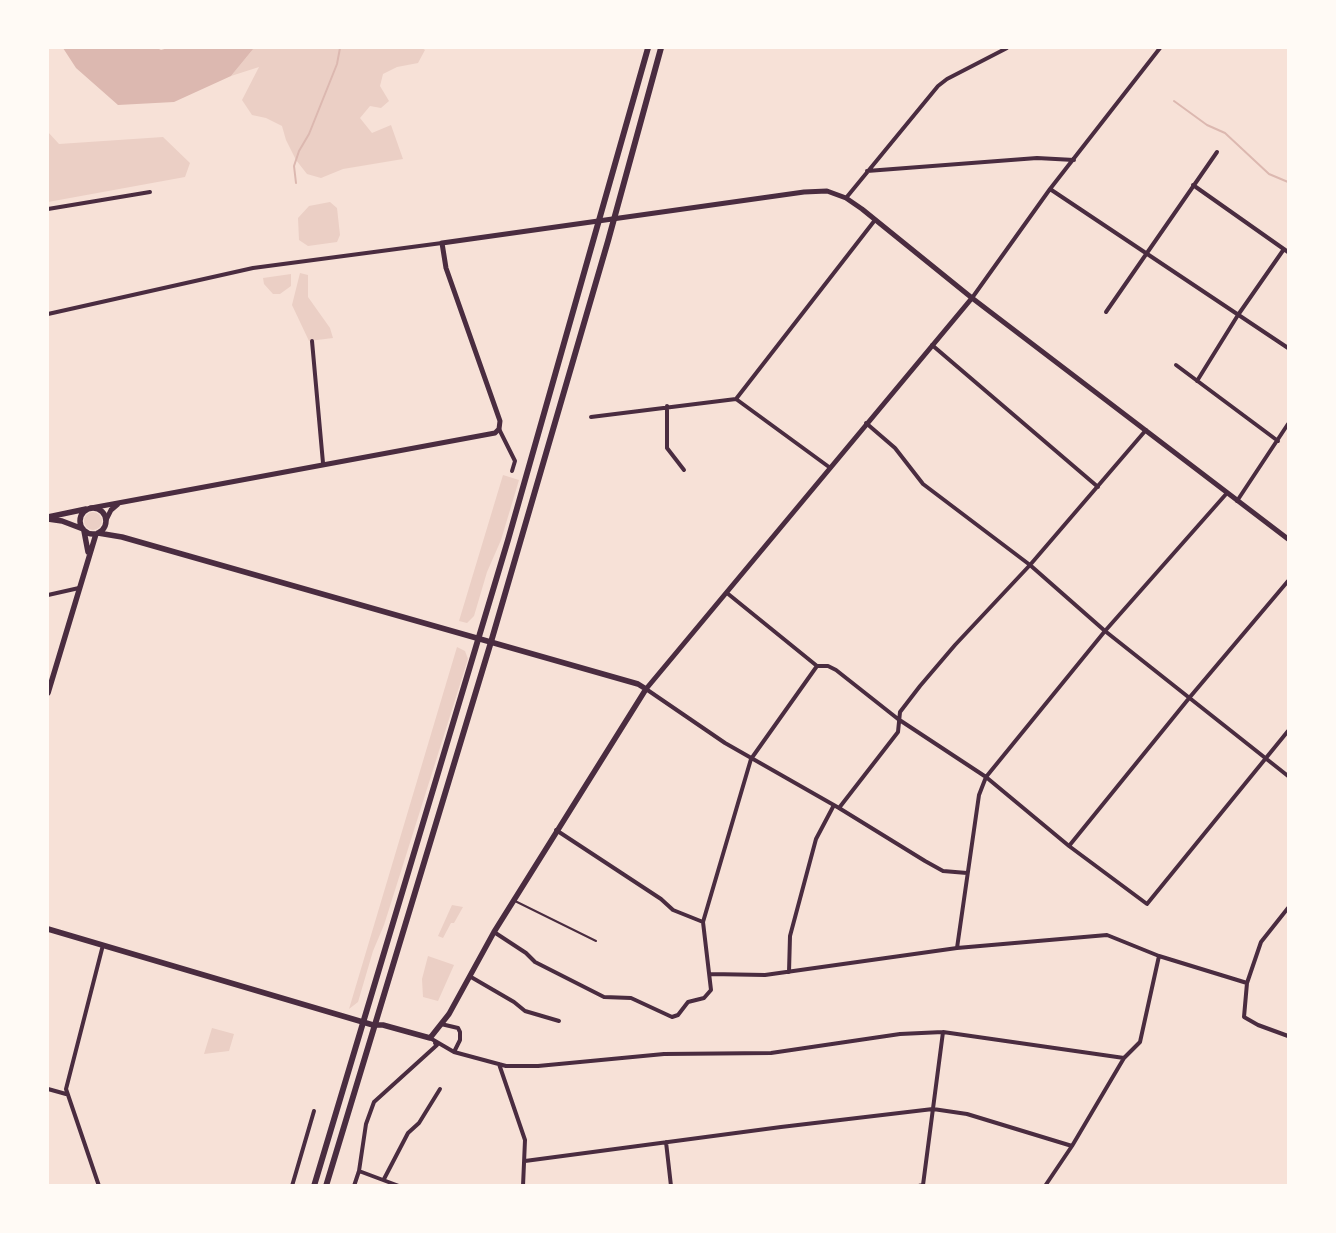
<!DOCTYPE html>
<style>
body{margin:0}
#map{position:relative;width:1336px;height:1233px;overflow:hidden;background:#f7e1d7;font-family:"Noto Serif",serif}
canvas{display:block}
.frame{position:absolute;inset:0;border:49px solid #fffaf5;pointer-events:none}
</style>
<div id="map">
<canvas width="1336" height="1233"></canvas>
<div class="frame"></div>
</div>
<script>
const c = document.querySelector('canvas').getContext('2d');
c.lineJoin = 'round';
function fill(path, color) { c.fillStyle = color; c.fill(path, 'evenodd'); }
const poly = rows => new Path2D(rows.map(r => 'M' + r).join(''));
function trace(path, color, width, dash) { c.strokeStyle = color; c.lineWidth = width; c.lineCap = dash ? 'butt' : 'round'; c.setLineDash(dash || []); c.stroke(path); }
const green = poly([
 [254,48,422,48,425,50,418,63,397,67,383,74,380,86,389,101,381,108,370,106,360,118,372,133,391,125,403,159,343,169,321,178,307,174,296,160,286,140,282,126,266,118,252,115,242,100,259,67,231,76],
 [48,132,59,144,163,137,190,163,185,177,48,202],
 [330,202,337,208,340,235,337,242,308,246,299,240,298,218,309,206],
 [300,273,308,275,308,297,330,328,333,338,309,341,292,305],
 [291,274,291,286,280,294,273,294,264,284,263,278],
 [503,475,519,480,501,540,487,572,474,616,467,623,459,621],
 '84 521a9 9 0 1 1 18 0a9 9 0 1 1-18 0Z',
 [457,647,465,651,468,659,384,925,373,951,358,1002,349,1009],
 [452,905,463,907,454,923,451,923,443,938,438,936],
 [428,956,454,965,438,1001,423,997,422,979],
 [212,1028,234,1034,229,1051,204,1054]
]);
const water = poly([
 [63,48,157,48,161,50,168,48,254,48,231,76,174,102,118,105,76,68]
]);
const stream = poly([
 [1174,101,1207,125,1225,133,1269,174,1288,182],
 [296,183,294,166,299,151,309,134,337,64,340,48]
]);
const service = poly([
 [515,901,596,941]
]);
const minor = poly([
 [867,171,1037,158,1074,160],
 [1193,185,1288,252],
 [1050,189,1288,348],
 [846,198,938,86,947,79,1007,48],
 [48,209,150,192],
 [972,298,1050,189,1160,48],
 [1106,312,1217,152],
 [48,314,253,268,442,243],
 [312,341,323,463],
 [932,345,1098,487],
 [1176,365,1278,441],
 [1197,381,1238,315,1284,249],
 [736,399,875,220],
 [667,406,667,448,684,470],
 [591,417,736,399,829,467],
 [866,423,895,448,923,484,1030,565,1105,631,1288,776],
 [499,429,515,461,512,471],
 [1237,501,1288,424],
 [727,593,817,666,828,666,836,670,898,719,986,777,1069,846,1147,904,1288,731],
 [48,595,79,588],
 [646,689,725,743,839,808,925,861,943,871,967,873],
 [839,808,898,732,900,712,920,686,955,645,1030,565,1146,430],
 [556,830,661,899,673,910,703,922],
 [1069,846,1190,697,1288,581],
 [1288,908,1261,942,1247,983,1244,1017,1258,1025,1288,1036],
 [494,932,526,953,535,962,604,997,631,998,672,1017,678,1015,688,1002,704,998,711,990,703,922,751,759,817,666],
 [957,948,979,795,986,777,1105,631,1227,493],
 [789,972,790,936,816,839,834,805],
 [710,974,765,975,957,948,1107,935,1159,956,1247,983],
 [471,977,514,1002,525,1011,559,1021],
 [441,1024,458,1028,460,1032,460,1040,454,1052],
 [430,1038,454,1052,506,1066,538,1066,664,1054,771,1053,900,1034,943,1032,1124,1058],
 [499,1064,525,1140,523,1186],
 [48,1089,66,1094],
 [666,1142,671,1186],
 [525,1161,781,1127,933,1109,967,1114,1072,1146],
 [359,1171,399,1186],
 [384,1179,408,1133,419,1123,440,1089],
 [923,1185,943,1032],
 [99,1186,66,1089,103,945],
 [292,1186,314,1111],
 [354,1186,359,1171,366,1124,374,1102,437,1045,435,1043],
 [1045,1186,1072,1146,1124,1058,1140,1042,1159,956]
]);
const tertiary = poly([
 [91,508,495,433,499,429,500,421,446,268,442,243,804,192,827,191,846,198,862,209,972,298,1288,539],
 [106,520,111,510,118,504],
 [646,689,972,298],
 [920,1186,923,1186]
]);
const secondary = poly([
 '80 521a13 13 0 1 1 26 0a13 13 0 1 1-26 0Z',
 [48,517,86,509],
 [48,519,62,521,83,529],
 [84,531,88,552],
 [48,693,96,534],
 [48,929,373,1025,383,1025,430,1038,449,1014,494,932,646,689,638,684,122,537,98,533]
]);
const primary = poly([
 [314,1186,508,540,648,48],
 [326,1186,491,642,608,241,661,48]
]);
fill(green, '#ebcfc5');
fill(water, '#dcb8b0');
trace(stream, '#dcb8b0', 2);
trace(service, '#4a2c40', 2);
trace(minor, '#4a2c40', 4);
trace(tertiary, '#4a2c40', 5);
trace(secondary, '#4a2c40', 5.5);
trace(primary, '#4a2c40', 6);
</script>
